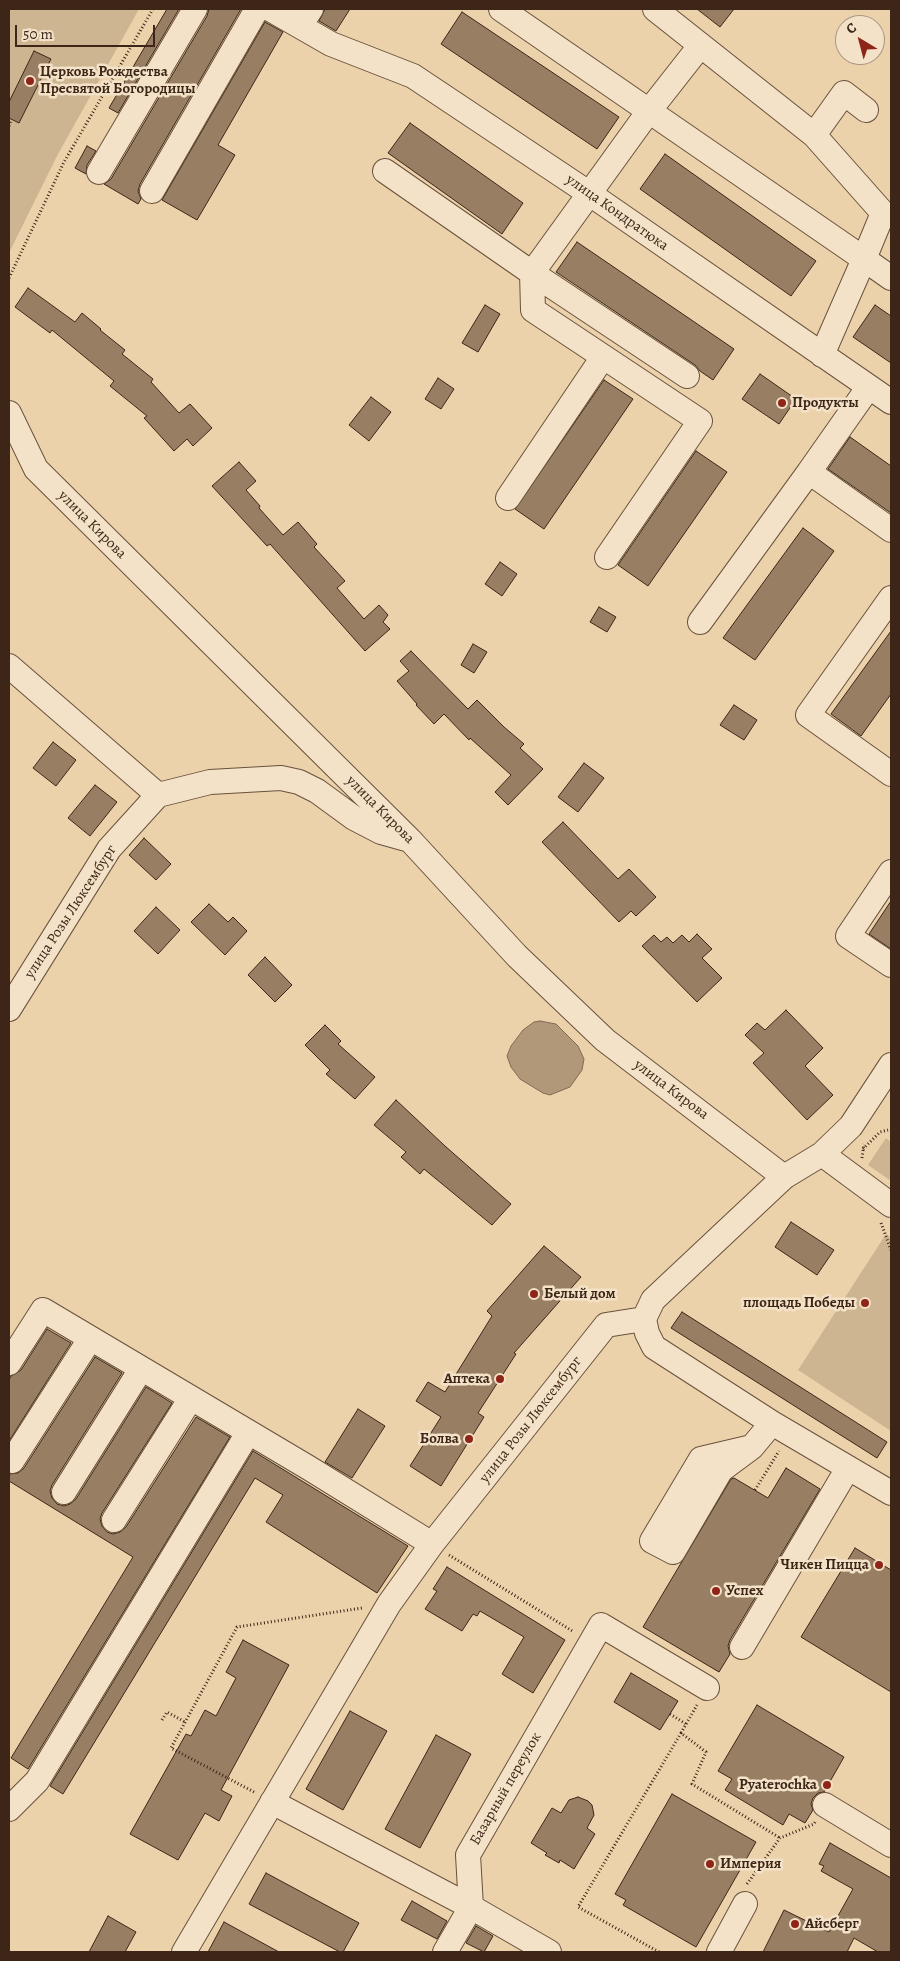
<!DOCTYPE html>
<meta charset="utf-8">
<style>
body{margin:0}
#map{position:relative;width:900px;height:1961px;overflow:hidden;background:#ecd2ab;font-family:Alegreya,serif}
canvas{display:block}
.frame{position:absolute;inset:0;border:10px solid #3d2617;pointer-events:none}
.north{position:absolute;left:835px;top:15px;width:50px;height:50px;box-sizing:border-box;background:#f3e2c8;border:1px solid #aa9781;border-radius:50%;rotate:323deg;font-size:14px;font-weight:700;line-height:20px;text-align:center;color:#3d2617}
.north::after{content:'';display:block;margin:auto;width:18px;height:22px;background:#8f2418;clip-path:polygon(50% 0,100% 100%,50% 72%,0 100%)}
.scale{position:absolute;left:15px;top:25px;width:140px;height:22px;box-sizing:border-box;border:2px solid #3d2617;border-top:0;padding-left:6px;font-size:15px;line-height:18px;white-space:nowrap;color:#3d2617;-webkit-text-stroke:4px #f3e2c8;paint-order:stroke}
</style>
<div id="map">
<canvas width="900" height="1961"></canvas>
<div class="frame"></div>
<div class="north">С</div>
<div class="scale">50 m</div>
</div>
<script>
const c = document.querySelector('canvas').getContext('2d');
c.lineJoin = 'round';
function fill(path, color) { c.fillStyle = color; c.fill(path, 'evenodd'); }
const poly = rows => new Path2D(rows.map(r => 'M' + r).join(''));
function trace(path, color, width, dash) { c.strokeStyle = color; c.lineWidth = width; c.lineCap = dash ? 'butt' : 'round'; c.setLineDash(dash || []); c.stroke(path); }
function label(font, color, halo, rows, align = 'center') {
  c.font = font + ' Alegreya,serif'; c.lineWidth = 5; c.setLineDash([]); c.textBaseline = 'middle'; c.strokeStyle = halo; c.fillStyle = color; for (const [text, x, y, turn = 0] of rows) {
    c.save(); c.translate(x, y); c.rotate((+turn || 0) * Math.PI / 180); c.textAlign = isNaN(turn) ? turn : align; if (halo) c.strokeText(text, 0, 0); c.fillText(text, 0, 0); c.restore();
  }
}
const green = poly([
 [9,9,139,9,57,156,9,253],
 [886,1138,891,1142,891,1181,868,1165],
 [886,1234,891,1238,891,1431,798,1370]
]);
const water = poly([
 [540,1021,556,1024,578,1046,584,1059,582,1070,570,1087,550,1095,543,1093,520,1079,511,1067,507,1056,511,1046,523,1030,534,1022,540,1021]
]);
const building = poly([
 [167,9,179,9,118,113,109,108,167,9],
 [209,9,241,9,140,184,138,191,141,199,138,204,104,184,111,179,207,16,209,9],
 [325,9,350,9,336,31,319,21,325,9],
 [697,9,734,9,720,27,697,9],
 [462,12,619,117,597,149,441,44,462,12],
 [265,22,283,32,218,145,235,155,197,220,162,200,265,22],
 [34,51,51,59,19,123,9,118,9,102,34,51],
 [410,123,523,203,502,234,388,153,410,123],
 [87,146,96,151,87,165,86,174,75,168,87,146],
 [665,154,816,261,791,296,640,189,665,154],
 [577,242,734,349,713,380,700,371,695,365,556,272,577,242],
 [28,288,75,322,82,313,101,329,100,330,125,350,122,354,153,379,151,382,179,413,190,404,212,428,193,446,187,439,174,451,144,418,147,416,110,386,114,381,52,330,50,333,15,307,28,288],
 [485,305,500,314,478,352,462,343,485,305],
 [875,305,891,316,891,363,853,337,875,305],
 [760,374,796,399,779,424,742,399,760,374],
 [438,378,454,389,441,409,425,399,438,378],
 [604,380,633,399,544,529,515,509,604,380],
 [371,397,391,412,369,441,349,425,371,397],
 [850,437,891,466,891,513,828,469,850,437],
 [696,451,727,472,648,586,618,565,696,451],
 [239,462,256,481,246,490,260,506,259,508,283,535,298,522,317,544,314,547,345,581,337,588,364,619,379,605,388,615,383,622,390,629,365,651,270,544,267,546,212,486,239,462],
 [803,528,834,551,755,660,723,638,803,528],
 [500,562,517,574,502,596,485,584,500,562],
 [599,607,616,617,607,632,590,622,599,607],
 [891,631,891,694,861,736,831,714,891,631],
 [473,644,487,652,474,673,461,665,473,644],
 [411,651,468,709,477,700,504,727,524,744,520,748,543,769,508,805,495,792,511,775,470,738,469,740,444,714,434,724,416,705,417,704,397,681,409,671,400,661,411,651],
 [734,705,757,720,744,740,720,725,734,705],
 [53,742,76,760,56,786,33,768,53,742],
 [584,763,604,778,578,812,558,797,584,763],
 [95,785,117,802,90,836,68,818,95,785],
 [563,822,618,879,629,869,656,897,636,916,631,911,619,922,542,842,563,822],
 [144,838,171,864,156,880,129,855,144,838],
 [891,901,891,949,869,934,891,901],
 [209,904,228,922,233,917,247,931,225,955,191,922,209,904],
 [156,907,180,930,158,954,134,931,156,907],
 [697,934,712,949,702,958,722,978,697,1002,642,946,654,935,661,942,667,937,673,943,682,935,689,942,697,934],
 [265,957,292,985,275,1002,248,975,265,957],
 [786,1010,823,1048,805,1066,833,1095,807,1120,753,1063,764,1053,745,1035,757,1023,765,1030,786,1010],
 [325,1025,341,1041,338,1044,375,1077,355,1099,326,1074,330,1070,305,1045,325,1025],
 [396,1100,445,1146,511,1204,492,1225,424,1169,420,1174,401,1157,406,1152,374,1125,396,1100],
 [791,1222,834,1250,817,1275,775,1247,791,1222],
 [544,1246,581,1277,514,1353,516,1354,478,1413,484,1417,441,1486,410,1466,441,1417,416,1401,428,1382,445,1392,492,1316,487,1311,544,1246],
 [682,1312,887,1442,877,1458,671,1328,682,1312],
 [47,1329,71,1343,9,1441,9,1380,11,1376,21,1370,47,1329],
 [95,1357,122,1373,52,1485,50,1491,52,1498,57,1504,64,1506,70,1504,76,1499,146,1387,172,1403,102,1513,100,1519,102,1526,107,1532,113,1534,120,1532,126,1527,196,1417,230,1437,28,1769,11,1758,133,1557,9,1481,9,1474,18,1473,24,1468,95,1357],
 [358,1409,385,1426,352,1478,325,1462,358,1409],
 [253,1451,408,1546,377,1593,266,1522,283,1495,255,1478,63,1794,50,1786,253,1451],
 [786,1468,820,1489,730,1640,728,1646,730,1654,719,1672,643,1627,731,1479,734,1478,768,1498,786,1468],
 [855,1548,891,1570,891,1692,801,1637,855,1548],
 [447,1567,565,1640,533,1693,502,1674,524,1637,480,1611,477,1616,473,1614,462,1631,425,1609,437,1591,433,1589,447,1567],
 [243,1640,289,1665,221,1790,232,1796,219,1821,205,1813,178,1860,130,1834,186,1734,191,1736,205,1710,216,1716,236,1678,226,1672,243,1640],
 [631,1673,678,1701,660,1730,614,1702,631,1673],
 [757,1705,844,1757,824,1792,818,1793,813,1798,811,1804,813,1810,805,1823,789,1814,783,1825,725,1790,732,1779,718,1771,757,1705],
 [350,1711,387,1731,343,1810,306,1789,350,1711],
 [436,1735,471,1754,420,1848,385,1829,436,1735],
 [672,1794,756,1842,696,1947,623,1905,626,1900,615,1894,672,1794],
 [578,1797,588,1801,592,1805,594,1815,587,1828,595,1834,574,1869,560,1860,559,1863,545,1855,547,1853,531,1843,552,1808,561,1813,569,1800,578,1797],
 [830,1843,891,1878,891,1952,878,1952,854,1938,847,1952,763,1952,784,1910,829,1932,853,1889,821,1871,824,1866,819,1864,830,1843],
 [266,1873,359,1923,343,1952,340,1952,249,1904,266,1873],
 [412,1901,447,1921,437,1939,401,1920,412,1901],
 [108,1916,136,1932,125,1952,89,1952,108,1916],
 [224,1922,279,1952,208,1952,224,1922],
 [476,1926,493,1936,484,1952,466,1943,476,1926]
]);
const path = poly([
 [9,126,11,120],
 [9,278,64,162,153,9],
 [863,1149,880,1132,888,1130],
 [862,1158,864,1144],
 [881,1223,891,1250],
 [755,1490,779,1451],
 [449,1555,574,1632],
 [670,1714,686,1724],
 [162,1720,167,1712,185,1722],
 [681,1733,697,1705],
 [254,1792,171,1748,237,1627,362,1608],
 [747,1884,780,1838,814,1824,815,1822],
 [659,1952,578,1907,681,1733,706,1752,692,1784,780,1838]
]);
const minor = poly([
 [270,9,331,44,413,76,590,194,891,402],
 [501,9,649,111,532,273,687,376],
 [655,9,814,135,883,213,864,259,649,111,700,46],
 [300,26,311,9],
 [814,135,844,93,866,110],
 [385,171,532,273,533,310,700,421,607,557],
 [99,172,195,9],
 [152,191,257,9],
 [822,355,864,259,891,278],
 [868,388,809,472,891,530],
 [9,413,36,469,410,840,517,956,605,1040,784,1177],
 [508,498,603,357],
 [891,598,808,715,891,774],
 [700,622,809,472],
 [9,666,158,795],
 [158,795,210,782,281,778,299,782,317,791,354,818,381,832,406,839],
 [891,872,848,936,891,965],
 [9,1009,109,849,158,795],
 [891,1065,851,1126,822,1154,784,1177,653,1300,644,1319,647,1333,654,1347,772,1423,891,1493],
 [822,1154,891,1205],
 [9,1363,43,1310,309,1468,432,1544],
 [752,1447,701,1459,652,1541,673,1552,721,1470,752,1447,772,1423],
 [12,1461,90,1339],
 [64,1492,141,1369],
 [114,1520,191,1398],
 [742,1647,848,1468],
 [272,1802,471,1907,549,1952],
 [825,1805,891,1845],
 [9,1809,37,1781,248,1433],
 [471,1907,468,1855,601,1625,707,1688],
 [184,1952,389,1604,432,1544,606,1325,644,1319],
 [445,1952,471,1907],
 [719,1952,745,1904]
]);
const markers = [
 [30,81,5,"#8f2418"],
 [782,403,5,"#8f2418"],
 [534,1294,5,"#8f2418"],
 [865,1303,5,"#8f2418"],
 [500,1379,5,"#8f2418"],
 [469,1439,5,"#8f2418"],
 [879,1565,5,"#8f2418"],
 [716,1591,5,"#8f2418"],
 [827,1785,5,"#8f2418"],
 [710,1864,5,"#8f2418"],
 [795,1924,5,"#8f2418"]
];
const poiNames = [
 ["Церковь Рождества",40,72],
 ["Пресвятой Богородицы",40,89],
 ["Продукты",792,403],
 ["Белый дом",544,1294],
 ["площадь Победы",855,1303,"right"],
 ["Аптека",490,1379,"right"],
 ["Болва",459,1439,"right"],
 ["Чикен Пицца",869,1565,"right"],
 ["Успех",726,1591],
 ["Pyaterochka",817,1785,"right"],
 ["Империя",720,1864],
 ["Айсберг",805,1924]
];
const streetNames = [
 ["улица Кондратюка",617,213,35],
 ["улица Кирова",92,525,45],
 ["улица Кирова",380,810,45],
 ["улица Розы Люксембург",71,912,-57],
 ["улица Кирова",671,1090,37],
 ["улица Розы Люксембург",531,1420,-52],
 ["Базарный переулок",506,1789,-60]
];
fill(green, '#ceb592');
fill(water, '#b09879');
trace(water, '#826a52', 1);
fill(building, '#987f64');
trace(building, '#3d2617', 1);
trace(minor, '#69513c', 26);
trace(path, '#3d2617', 3, [1, 2.5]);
trace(minor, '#f3e2c8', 24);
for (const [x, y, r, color] of markers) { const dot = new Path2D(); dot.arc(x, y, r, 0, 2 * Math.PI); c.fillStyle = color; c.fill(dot); trace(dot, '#f3e2c8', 2); }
label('bold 15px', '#3d2617', '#f3e2c8', poiNames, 'left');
label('15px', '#3d2617', '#f3e2c8', streetNames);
</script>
